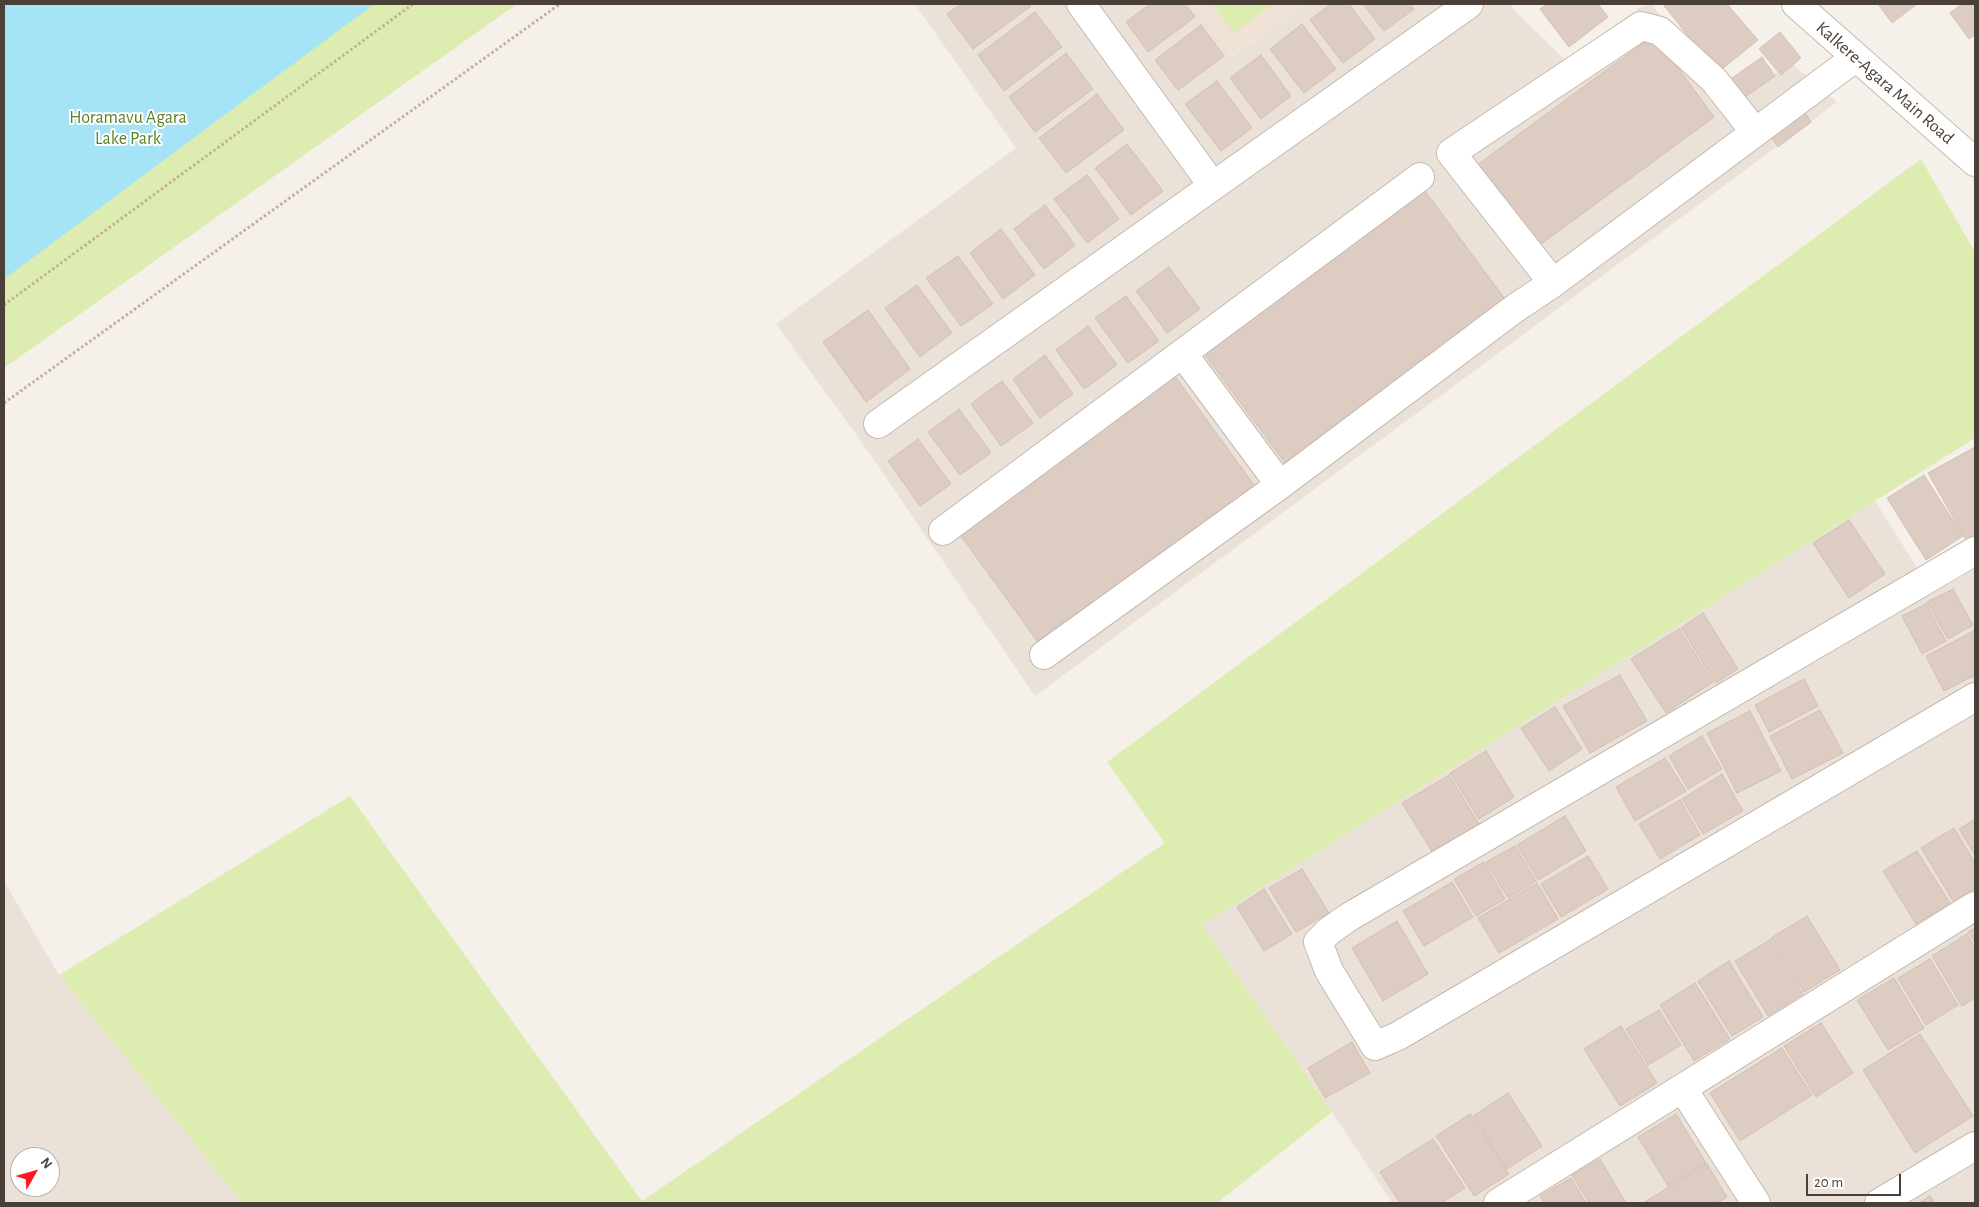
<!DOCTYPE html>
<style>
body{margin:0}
#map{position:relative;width:1979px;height:1207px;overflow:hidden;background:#f6f0ea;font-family:"Alegreya Sans",sans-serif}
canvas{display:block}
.frame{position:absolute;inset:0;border:5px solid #4b4037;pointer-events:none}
.north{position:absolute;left:10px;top:1147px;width:50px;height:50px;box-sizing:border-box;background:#fff;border:1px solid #b7b3af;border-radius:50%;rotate:52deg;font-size:14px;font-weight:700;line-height:20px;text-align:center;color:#4b4037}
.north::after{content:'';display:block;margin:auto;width:18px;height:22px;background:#ff1822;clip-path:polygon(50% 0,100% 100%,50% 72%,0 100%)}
.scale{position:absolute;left:1806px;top:1174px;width:95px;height:22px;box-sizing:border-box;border:2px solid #4b4037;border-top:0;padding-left:6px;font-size:15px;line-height:18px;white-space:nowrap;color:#4b4037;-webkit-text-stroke:4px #fff;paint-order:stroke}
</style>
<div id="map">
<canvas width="1979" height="1207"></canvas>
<div class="frame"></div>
<div class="north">N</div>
<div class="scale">20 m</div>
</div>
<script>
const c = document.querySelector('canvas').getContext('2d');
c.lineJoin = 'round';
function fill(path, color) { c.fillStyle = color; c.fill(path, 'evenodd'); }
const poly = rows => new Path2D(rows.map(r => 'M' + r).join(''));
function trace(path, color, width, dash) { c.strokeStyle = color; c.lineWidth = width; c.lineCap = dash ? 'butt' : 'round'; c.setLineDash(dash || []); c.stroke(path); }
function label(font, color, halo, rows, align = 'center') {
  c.font = font + ' "Alegreya Sans",sans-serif'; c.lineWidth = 4; c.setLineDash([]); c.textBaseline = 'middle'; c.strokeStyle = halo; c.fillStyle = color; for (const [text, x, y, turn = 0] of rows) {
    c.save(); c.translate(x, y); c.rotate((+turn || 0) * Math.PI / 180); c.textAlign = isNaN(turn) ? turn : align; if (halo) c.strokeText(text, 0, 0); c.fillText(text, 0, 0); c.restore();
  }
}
const residential = poly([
 [915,4,1193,4,1231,57,1304,4,1515,4,1511,7,1566,61,1639,8,1651,4,1734,103,1790,62,1837,102,1035,696,863,444,776,324,1016,148],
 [1875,501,1933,593,1975,569,1975,1203,1392,1203,1332,1112,1202,925],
 [4,881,59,975,242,1203,4,1203],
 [20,1157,50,1157,50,1187,20,1187]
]);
const education = poly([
 [1193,4,1304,4,1230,57]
]);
const green = poly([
 [4,4,517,4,4,368],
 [1212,4,1273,4,1234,33],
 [1921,159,1975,252,1975,438,1202,925,1332,1112,1217,1203,643,1203,641,1201,638,1203,242,1203,59,975,350,796,642,1201,1165,843,1107,762]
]);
const water = poly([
 [4,4,374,4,4,279]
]);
const building = poly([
 [961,4,1029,4,1031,6,973,49,947,14,961,4],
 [1150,4,1185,4,1195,17,1148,52,1126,22,1150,4],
 [1331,4,1349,4,1375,39,1343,63,1310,20,1331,4],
 [1363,4,1410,4,1414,9,1384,31,1363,4],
 [1547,4,1598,4,1608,17,1569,47,1540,9,1547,4],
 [1663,4,1727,4,1758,40,1717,73,1663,4],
 [1878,4,1917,4,1892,23,1878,4],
 [1962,4,1975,4,1975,34,1969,39,1950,13,1962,4],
 [1035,12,1062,47,1004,91,978,55,1035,12],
 [1302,24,1336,69,1304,93,1270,49,1302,24],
 [1201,25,1224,56,1178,90,1155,60,1201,25],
 [1780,32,1801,58,1781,75,1759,49,1780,32],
 [1654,35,1714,117,1533,250,1473,168,1654,35],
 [1066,53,1093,89,1035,132,1009,97,1066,53],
 [1261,55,1291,96,1261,119,1230,78,1261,55],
 [1762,57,1775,76,1738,102,1725,83,1762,57],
 [1217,81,1252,128,1221,151,1185,104,1217,81],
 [1097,94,1124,130,1066,173,1039,138,1097,94],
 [1804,111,1811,122,1778,147,1770,135,1804,111],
 [1127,144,1163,191,1131,215,1095,168,1127,144],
 [1087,175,1119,219,1087,243,1054,199,1087,175],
 [1419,183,1511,307,1291,471,1199,347,1419,183],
 [1045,205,1075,245,1044,269,1014,229,1045,205],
 [1001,229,1035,275,1003,299,970,253,1001,229],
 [958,256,993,304,961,326,926,278,958,256],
 [1169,267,1200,309,1167,333,1136,291,1169,267],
 [917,285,952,333,920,357,885,308,917,285],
 [1126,296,1159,341,1128,363,1095,318,1126,296],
 [868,310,910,369,866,402,823,342,868,310],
 [1088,326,1117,365,1084,389,1056,350,1088,326],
 [1045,355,1073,394,1040,418,1013,379,1045,355],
 [1172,372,1259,492,1043,649,956,529,1172,372],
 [1002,381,1033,423,1001,446,971,404,1002,381],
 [959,409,991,453,960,475,928,432,959,409],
 [918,439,951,484,920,506,888,461,918,439],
 [1975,447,1975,534,1966,540,1928,473,1975,447],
 [1924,475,1963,536,1926,560,1887,498,1924,475],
 [1849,520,1885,574,1849,598,1813,543,1849,520],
 [1953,589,1973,625,1948,639,1927,602,1953,589],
 [1926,604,1946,641,1922,654,1902,616,1926,604],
 [1703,613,1738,669,1716,683,1681,628,1703,613],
 [1679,629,1713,682,1666,713,1631,659,1679,629],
 [1974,631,1975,633,1975,675,1944,691,1926,656,1974,631],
 [1620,675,1647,721,1590,753,1563,706,1620,675],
 [1804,679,1818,706,1769,732,1755,705,1804,679],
 [1555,707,1582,749,1549,771,1521,728,1555,707],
 [1820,710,1843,753,1792,779,1770,736,1820,710],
 [1750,711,1781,771,1737,793,1707,733,1750,711],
 [1702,736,1722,769,1688,789,1669,756,1702,736],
 [1486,751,1514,797,1479,819,1450,773,1486,751],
 [1665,758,1686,791,1635,821,1616,787,1665,758],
 [1722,774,1743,811,1703,834,1682,799,1722,774],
 [1449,775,1479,824,1433,853,1402,803,1449,775],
 [1680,800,1700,835,1660,859,1639,824,1680,800],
 [1565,816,1586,851,1538,880,1517,845,1565,816],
 [1975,819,1975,855,1959,829,1975,819],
 [1954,828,1975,863,1975,888,1953,901,1921,848,1954,828],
 [1515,846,1536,881,1508,898,1486,862,1515,846],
 [1917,851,1950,903,1916,924,1883,871,1917,851],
 [1588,856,1608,889,1561,917,1541,884,1588,856],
 [1484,862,1505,899,1476,916,1454,879,1484,862],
 [1302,869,1329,913,1296,932,1269,888,1302,869],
 [1452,882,1473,917,1424,946,1403,911,1452,882],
 [1537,883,1558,919,1499,953,1478,918,1537,883],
 [1264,889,1292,934,1264,951,1237,907,1264,889],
 [1807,916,1840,970,1804,992,1771,938,1807,916],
 [1397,921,1428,974,1383,1001,1352,948,1397,921],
 [1975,928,1975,943,1968,932,1975,928],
 [1967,934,1975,948,1975,998,1962,1006,1932,956,1967,934],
 [1770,940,1803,994,1768,1016,1735,961,1770,940],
 [1930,959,1958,1005,1926,1025,1898,978,1930,959],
 [1729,961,1763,1017,1732,1036,1698,981,1729,961],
 [1894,978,1924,1028,1888,1050,1857,1000,1894,978],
 [1695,983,1730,1039,1694,1061,1660,1005,1695,983],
 [1659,1010,1681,1045,1648,1065,1626,1029,1659,1010],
 [1821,1023,1853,1073,1816,1097,1784,1046,1821,1023],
 [1621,1026,1657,1083,1620,1106,1584,1049,1621,1026],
 [1920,1034,1973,1116,1915,1153,1863,1070,1920,1034],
 [1352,1042,1370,1073,1325,1098,1308,1068,1352,1042],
 [1782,1048,1812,1095,1740,1141,1710,1093,1782,1048],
 [1508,1093,1542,1146,1507,1169,1473,1116,1508,1093],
 [1470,1114,1509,1174,1474,1196,1436,1136,1470,1114],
 [1676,1114,1706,1163,1668,1186,1638,1137,1676,1114],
 [1433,1139,1465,1188,1441,1203,1400,1203,1380,1172,1433,1139],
 [1600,1159,1626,1203,1589,1203,1572,1175,1600,1159],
 [1707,1164,1727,1197,1717,1203,1643,1203,1707,1164],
 [1571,1178,1586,1203,1544,1203,1540,1196,1571,1178],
 [1930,1196,1935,1203,1919,1203,1930,1196]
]);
const path = poly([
 [4,305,413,4],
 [4,403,560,4]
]);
const minor = poly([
 [1081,4,1213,186],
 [1553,283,1451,153,1641,26,1660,31,1714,80,1755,132],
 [1183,354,1280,485],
 [878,424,1469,4],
 [943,531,1420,177],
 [1975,551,1349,917,1329,931,1318,942,1329,971,1375,1046,1398,1036,1975,697],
 [1044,655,1280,485,1514,309,1553,283,1855,58],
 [1683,1089,1756,1203],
 [1498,1203,1975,906],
 [1879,1203,1975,1146]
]);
const tertiary = poly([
 [1796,4,1975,162]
]);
const streetNames = [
 ["Kalkere-Agara Main Road",1885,83,41]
];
const parkNames = [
 ["Horamavu Agara",128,118],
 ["Lake Park",128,139]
];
fill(residential, '#eae1d8');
fill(education, '#f0e2d4');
fill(green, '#ddecb1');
fill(water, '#a4e4f6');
fill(building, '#dcccc2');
trace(building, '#d4c0b1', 1);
trace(minor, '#c6b9af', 30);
trace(tertiary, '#c6b9af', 30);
trace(path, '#c5af9c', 3, [2.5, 2.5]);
trace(minor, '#fff', 28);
trace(tertiary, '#fff', 28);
label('18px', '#4b4037', '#fff', streetNames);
label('18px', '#5a8225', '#fff', parkNames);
</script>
